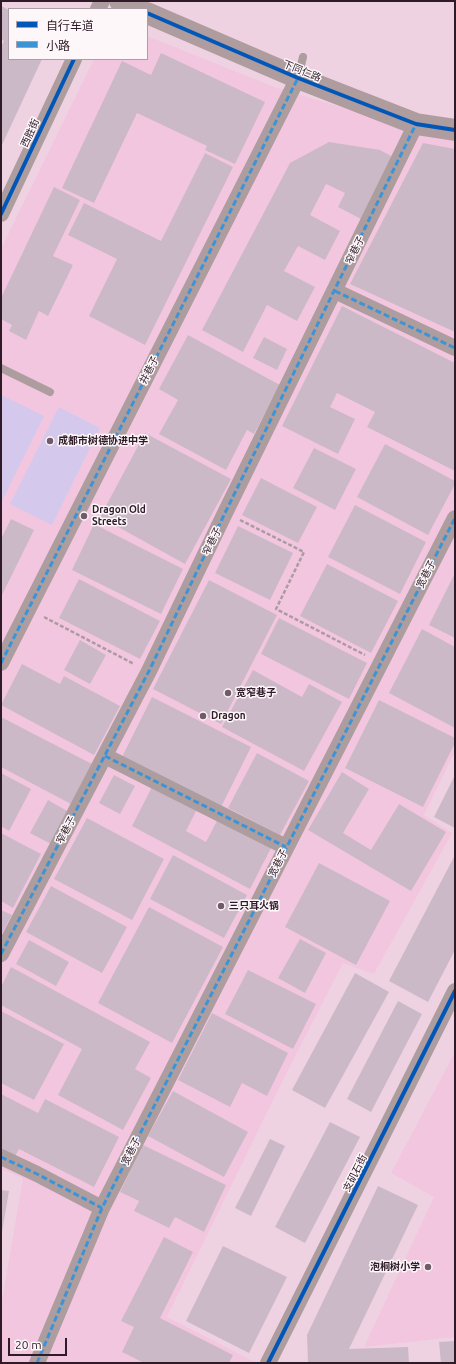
<!DOCTYPE html>
<meta charset="utf-8">
<style>
body{margin:0}
#map{position:relative;width:456px;height:1364px;overflow:hidden;background:#eed2e2;font-family:Ubuntu,"Noto Sans SC",sans-serif}
canvas{display:block}
.frame{position:absolute;inset:0;border:2px solid #2e1b27;pointer-events:none}
.legend{position:absolute;left:8px;top:8px;width:140px;height:52px;box-sizing:border-box;background:#fdf7fa;border:1px solid #aa9fa6;margin:0;padding:5px 7px;list-style:none;font-size:12px;color:#2e1b27}
.legend li{display:flex;align-items:center;gap:8px;height:20px}
.legend b{width:20px;border:1px solid #aa9fa6}
.scale{position:absolute;left:8px;top:1338px;width:59px;height:18px;box-sizing:border-box;border:2px solid #2e1b27;border-top:0;padding-left:5px;font-size:12px;line-height:14px;white-space:nowrap;color:#2e1b27;-webkit-text-stroke:3px #fdf7fa;paint-order:stroke}
</style>
<div id="map">
<canvas width="456" height="1364"></canvas>
<div class="frame"></div>
<ul class="legend">
<li><b style="height:5px;background:#0057b8"></b>自行车道</li>
<li><b style="height:5px;background:#3c94d6"></b>小路</li>
</ul>
<div class="scale">20 m</div>
</div>
<script>
const c = document.querySelector('canvas').getContext('2d');
c.lineJoin = 'round';
function fill(path, color) { c.fillStyle = color; c.fill(path, 'evenodd'); }
const poly = rows => new Path2D(rows.map(r => 'M' + r).join(''));
function trace(path, color, width, dash) { c.strokeStyle = color; c.lineWidth = width; c.lineCap = dash ? 'butt' : 'round'; c.setLineDash(dash || []); c.stroke(path); }
function label(font, color, halo, rows, align = 'center') {
  c.font = font + ' Ubuntu,"Noto Sans SC",sans-serif'; c.lineWidth = 3; c.setLineDash([]); c.textBaseline = 'middle'; c.strokeStyle = halo; c.fillStyle = color; for (const [text, x, y, turn = 0] of rows) {
    c.save(); c.translate(x, y); c.rotate((+turn || 0) * Math.PI / 180); c.textAlign = isNaN(turn) ? turn : align; if (halo) c.strokeText(text, 0, 0); c.fillText(text, 0, 0); c.restore();
  }
}
const built = poly([
 [147,36,277,88,434,135,455,138,455,751,424,815,452,833,374,974,343,963,280,1086,167,1317,257,1363,1,1363,1,1307,23,1178,1,1169,1,249,94,59,147,59],
 [455,1052,455,1337,364,1347,434,1197,391,1173]
]);
const green = poly([
 [1,395,44,416,1,503],
 [59,407,100,428,52,525,10,504]
]);
const building = poly([
 [1,6,9,10,9,59,42,59,1,147,1,47,4,41,1,39],
 [161,53,265,102,235,164,205,150,207,146,137,113,94,203,62,188,122,61,151,75],
 [329,142,380,150,395,158,363,220,338,207,345,193,326,184,310,215,340,231,325,260,298,246,284,271,315,287,297,321,267,305,243,352,202,330,290,163],
 [423,143,455,149,455,332,350,284],
 [205,153,233,167,145,345,89,316,117,259,68,235,84,203,161,241],
 [54,187,80,200,53,256,73,265,48,316,39,311,26,340,9,331,12,325,1,319,1,298],
 [342,306,455,363,455,471,367,427,375,412,337,393,330,407,355,419,338,454,282,426],
 [188,335,280,385,254,434,247,430,226,470,159,434,178,400,159,389],
 [264,337,287,349,277,370,253,358],
 [145,433,231,479,185,564,100,517],
 [385,444,455,481,455,484,428,535,357,497],
 [314,448,356,469,335,510,293,488],
 [261,478,317,507,298,543,242,515],
 [355,505,426,542,400,594,328,557],
 [11,519,34,530,1,597,1,539],
 [94,524,183,569,161,614,72,570],
 [238,526,293,553,270,600,215,573],
 [327,564,398,601,371,653,300,616],
 [455,573,455,638,429,625],
 [79,579,160,621,140,659,59,618],
 [209,580,277,615,221,724,153,689],
 [279,618,367,663,349,699,261,654],
 [422,629,455,647,455,728,389,693],
 [80,640,106,655,90,684,64,670],
 [22,664,60,684,64,676,120,706,94,755,1,705],
 [253,670,302,697,309,684,342,702,304,771,222,727],
 [152,697,251,747,221,807,122,757],
 [379,700,455,738,455,743,423,807,345,768],
 [1,717,92,764,71,804,1,767],
 [257,753,309,781,280,835,228,808],
 [342,772,369,789,343,833,371,850,399,804,446,832,411,891,308,830],
 [1,773,31,789,9,831,1,826],
 [114,775,135,786,120,814,99,803],
 [455,775,455,828,434,817],
 [153,785,197,809,186,831,206,842,218,819,271,848,250,889,132,826],
 [48,800,69,812,51,844,30,833],
 [87,818,164,859,132,920,54,879],
 [1,833,41,854,13,908,1,901],
 [173,855,247,895,224,938,150,899],
 [455,855,455,950,428,1002,389,981],
 [319,863,390,901,356,965,285,927],
 [51,886,127,927,102,973,26,932],
 [149,907,223,947,172,1043,98,1003],
 [1,910,12,915,1,935],
 [300,939,326,953,305,993,278,978],
 [29,940,69,962,56,986,16,964],
 [11,967,150,1042,135,1069,151,1078,123,1130,58,1095,82,1049,1,1005,1,987],
 [248,970,316,1004,293,1049,225,1014],
 [355,973,389,992,325,1108,292,1090],
 [398,1001,422,1014,371,1112,347,1099],
 [1,1011,64,1044,34,1100,1,1083],
 [212,1013,288,1053,267,1096,242,1083,230,1107,178,1080],
 [173,1091,248,1132,224,1177,148,1136],
 [1,1094,38,1113,45,1099,119,1137,94,1187,19,1149,13,1160,1,1154],
 [330,1122,360,1137,305,1243,275,1227],
 [270,1139,285,1146,251,1216,235,1208],
 [143,1145,226,1185,204,1232,175,1217,169,1228,134,1211,139,1201,120,1192],
 [378,1186,418,1205,349,1349,408,1347,409,1363,308,1363,307,1335],
 [1,1190,9,1191,2,1232,1,1232],
 [164,1237,193,1252,160,1318,233,1355,229,1363,144,1363,122,1352,134,1327,121,1321],
 [223,1246,287,1277,249,1353,186,1321],
 [455,1341,455,1363,441,1363,439,1342]
]);
const path = poly([
 [240,520,304,552,276,609,365,655],
 [44,617,134,664]
]);
const lane = poly([
 [298,78,303,57],
 [1,368,50,392]
]);
const street = poly([
 [98,9,102,1],
 [1,214,74,59],
 [335,291,455,348],
 [1,663,298,78],
 [105,756,286,847],
 [1,954,149,671,225,513,416,124],
 [1,1157,37,1174,102,1208],
 [37,1363,102,1208,455,518],
 [268,1363,455,991]
]);
const secondary = poly([
 [120,1,139,9],
 [147,13,298,78,416,124,455,130]
]);
const quiet = poly([
 [335,291,455,348],
 [1,663,298,78],
 [105,756,286,847],
 [1,954,149,671,225,513,416,124],
 [1,1157,37,1174,102,1208],
 [37,1363,102,1208,455,518]
]);
const cycleway = poly([
 [147,13,298,78,416,124,455,130],
 [1,214,74,59],
 [268,1363,455,991]
]);
const markers = [
 [50,441,4,"#715b68"],
 [84,516,4,"#715b68"],
 [228,693,4,"#715b68"],
 [203,716,4,"#715b68"],
 [221,906,4,"#715b68"],
 [428,1267,4,"#715b68"]
];
const streetNames = [
 ["下同仁路",302,71,22],
 ["西胜街",30,133,-65],
 ["窄巷子",355,250,-64],
 ["井巷子",149,370,-63],
 ["窄巷子",212,541,-64],
 ["宽巷子",426,574,-63],
 ["窄巷子",66,830,-62],
 ["宽巷子",278,863,-63],
 ["宽巷子",131,1151,-63],
 ["支矶石街",355,1173,-63]
];
const poiNames = [
 ["成都市树德协进中学",58,441],
 ["Dragon Old",92,510],
 ["Streets",92,522],
 ["宽窄巷子",236,693],
 ["Dragon",211,716],
 ["三只耳火锅",229,906],
 ["泡桐树小学",420,1267,"right"]
];
fill(built, '#f3c6e0');
fill(green, '#d4c9ec');
fill(building, '#ccb9c8');
trace(path, '#ac9ca1', 2.5, [4, 2]);
trace(lane, '#ad9d9f', 8);
trace(street, '#ad9d9f', 16);
trace(secondary, '#ae9c9e', 22);
trace(quiet, '#3c94d6', 3, [6, 3]);
trace(cycleway, '#0057b8', 4);
for (const [x, y, r, color] of markers) { const dot = new Path2D(); dot.arc(x, y, r, 0, 2 * Math.PI); c.fillStyle = color; c.fill(dot); trace(dot, '#fdf7fa', 1.5); }
label('10px', '#2e1b27', '#fdf7fa', streetNames);
label('bold 10px', '#2e1b27', '#fdf7fa', poiNames, 'left');
</script>
